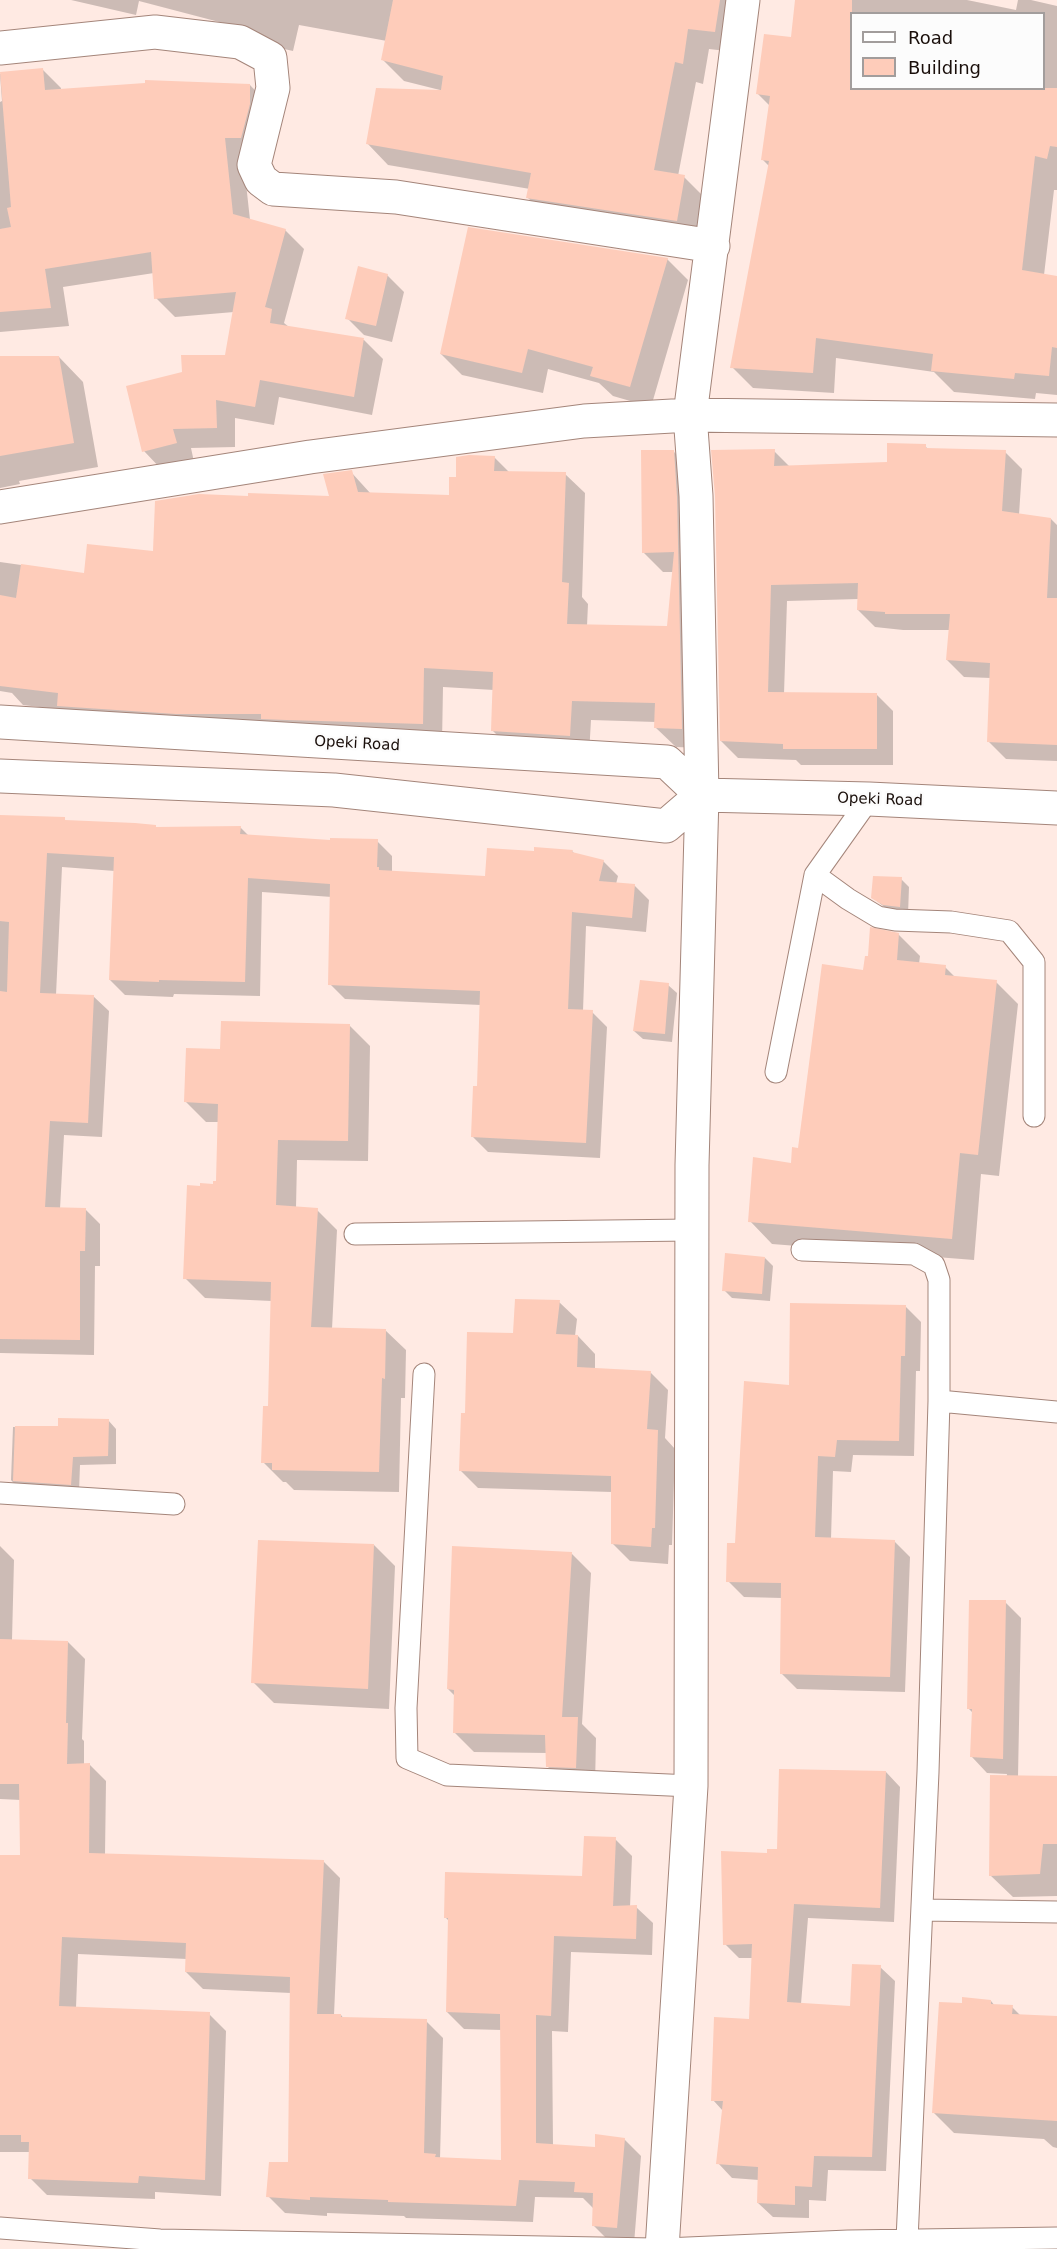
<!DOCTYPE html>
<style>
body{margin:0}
#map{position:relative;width:1057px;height:2249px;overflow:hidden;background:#ffeae3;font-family:"DejaVu Sans",sans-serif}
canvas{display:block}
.legend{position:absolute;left:850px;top:12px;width:195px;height:78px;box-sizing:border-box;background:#fcfcfc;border:2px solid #a29d9c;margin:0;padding:8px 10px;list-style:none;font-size:18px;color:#1a0f0b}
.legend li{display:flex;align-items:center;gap:12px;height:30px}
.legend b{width:30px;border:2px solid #a29d9c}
</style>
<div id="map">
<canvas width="1057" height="2249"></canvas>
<ul class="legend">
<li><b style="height:8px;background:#fff"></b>Road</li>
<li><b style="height:16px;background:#feccba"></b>Building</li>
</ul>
</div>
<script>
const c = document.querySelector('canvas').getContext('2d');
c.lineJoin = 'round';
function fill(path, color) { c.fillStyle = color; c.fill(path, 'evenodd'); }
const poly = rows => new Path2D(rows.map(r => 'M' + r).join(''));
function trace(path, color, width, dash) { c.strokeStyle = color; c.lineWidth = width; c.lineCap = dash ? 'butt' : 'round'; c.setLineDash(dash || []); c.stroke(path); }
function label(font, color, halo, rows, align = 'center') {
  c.font = font + ' "DejaVu Sans",sans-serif'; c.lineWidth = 5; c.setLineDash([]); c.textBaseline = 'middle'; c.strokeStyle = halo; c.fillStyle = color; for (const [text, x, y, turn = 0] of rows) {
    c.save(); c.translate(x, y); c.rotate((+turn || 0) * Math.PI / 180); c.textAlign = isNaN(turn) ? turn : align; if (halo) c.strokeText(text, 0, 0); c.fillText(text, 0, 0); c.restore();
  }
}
const shadow = poly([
 [71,0,744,0,735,52,709,49,703,84,696,82,678,176,684,177,705,198,698,242,549,219,528,198,530,189,388,165,367,143,444,91,404,81,383,60,387,41,299,25,293,51,240,39,223,23,139,1,136,15],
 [796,0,967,0,1016,10,1018,0,1031,0,1057,6,1057,190,1054,190,1044,275,1057,278,1057,395,1036,393,1035,399,954,392,934,372,836,358,834,393,753,388,732,367,769,166,763,160,770,106,757,93,793,39],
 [852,14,1044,14,1044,88,852,88],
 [42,69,61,88,61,91,250,85,268,104,243,156,250,220,285,230,304,249,284,323,289,327,364,340,383,359,372,415,279,397,274,425,235,418,235,447,191,448,194,462,162,470,144,451,183,373,227,357,234,312,175,317,156,298,154,273,63,287,69,326,0,332,0,102,2,101,0,74],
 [667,259,688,280,651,407,613,396,599,383,548,369,543,393,462,375,441,354],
 [387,275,404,292,392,342,364,335,347,318],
 [0,357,59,357,83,382,98,467,19,481,20,484,0,488],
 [925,446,928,449,1005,452,1022,469,1019,515,1051,519,1057,525,1057,761,1006,759,989,742,991,678,964,677,947,660,950,630,903,630,875,627,858,610,859,599,787,601,784,694,876,694,893,711,893,765,801,765,796,760,738,758,721,741,774,451,790,467,888,463],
 [673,451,693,471,701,748,676,747,656,728,656,722,591,720,589,755,512,750,492,730,494,690,443,687,442,743,64,710,23,705,12,693,0,691,0,562,85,574,331,497,351,472,371,494,450,497,457,479,494,457,509,472,565,474,585,493,582,597,588,604,587,626,668,627,674,572,663,572,643,552],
 [0,816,64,819,68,822,157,828,240,827,249,836,331,842,377,841,392,856,392,872,486,878,536,852,572,851,575,854,603,861,618,876,616,884,634,885,649,900,646,932,586,926,583,1011,592,1012,607,1027,600,1158,488,1152,473,1137,478,1087,481,1005,345,999,330,984,332,897,262,892,260,996,174,994,173,997,125,995,110,980,115,871,62,867,56,995,93,996,109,1011,102,1137,64,1135,60,1209,85,1209,100,1224,100,1266,95,1266,94,1355,0,1353],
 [901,879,909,887,908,915,892,913,873,898],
 [898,934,920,956,919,964,945,967,956,978,996,982,1018,1004,999,1176,981,1174,974,1260,772,1244,750,1221,792,1165,799,1149,865,971],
 [668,985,677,993,672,1042,643,1039,634,1031],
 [349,1025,370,1046,368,1161,297,1160,296,1208,317,1210,337,1230,332,1329,385,1330,406,1350,405,1398,401,1398,399,1492,294,1490,286,1482,283,1482,263,1462,270,1408,272,1301,205,1298,185,1278,215,1185,217,1183,219,1122,206,1122,185,1101,221,1051],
 [765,1258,773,1266,770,1301,732,1298,724,1290],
 [559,1302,577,1319,575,1336,578,1336,595,1354,595,1369,650,1372,668,1390,665,1438,675,1449,672,1545,669,1545,668,1564,630,1561,613,1544,612,1492,478,1488,461,1471,466,1414,514,1334],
 [905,1306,921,1322,920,1371,916,1371,914,1456,853,1455,851,1472,833,1471,831,1539,894,1541,910,1557,905,1692,797,1689,781,1673,782,1598,744,1597,728,1581,737,1544,790,1386],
 [108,1420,116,1429,116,1464,80,1465,79,1492,19,1489,11,1480,13,1427,59,1428],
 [374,1545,395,1566,389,1709,274,1703,253,1682],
 [0,1546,14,1560,12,1640,68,1642,85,1659,82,1739,84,1741,84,1765,89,1764,106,1781,105,1855,323,1861,340,1878,334,2015,341,2015,344,2019,426,2021,443,2038,440,2159,503,2161,502,2030,464,2029,447,2012,449,1921,445,1917,584,1878,615,1839,632,1856,630,1907,636,1907,653,1923,652,1955,571,1952,568,2032,552,2031,553,2146,596,2149,624,2139,641,2156,634,2244,610,2242,594,2226,593,2208,583,2198,535,2197,533,2222,406,2218,404,2216,327,2213,327,2216,285,2213,268,2196,289,2164,291,1993,203,1989,186,1972,187,1959,78,1954,76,2008,209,2014,226,2031,221,2196,155,2192,155,2199,47,2195,30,2178,31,2152,0,2152,0,1857,22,1857,21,1800,0,1799],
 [571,1553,591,1573,582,1724,596,1738,595,1786,566,1785,547,1766,547,1753,474,1752,455,1733,455,1696,448,1689],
 [1005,1602,1021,1618,1018,1777,1057,1777,1057,1896,1013,1897,990,1875,1007,1774,987,1773,972,1757,973,1713,968,1708],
 [886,1772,900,1787,894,1922,808,1918,801,2004,852,2008,880,1967,895,1981,886,2171,828,2170,826,2201,809,2200,809,2218,773,2217,758,2203,759,2180,732,2178,718,2163,723,2111,713,2100,750,2020,753,1958,739,1958,725,1944,768,1854,779,1851],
 [991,2001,995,2006,1012,2007,1021,2016,1057,2017,1057,2148,1053,2147,1044,2139,954,2133,934,2113,964,2005]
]);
const building = poly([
 [393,0,720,0,715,32,688,29,683,64,675,62,654,170,685,175,677,221,526,198,531,173,366,144,376,88,441,90,443,76,381,60],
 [795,0,852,0,852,88,1057,88,1057,147,1050,146,1047,159,1035,156,1022,270,1057,276,1057,348,1052,347,1049,376,1015,373,1014,379,931,371,933,354,816,338,813,373,730,368,769,161,761,160,770,96,756,94,764,34,791,37],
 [43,68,45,90,145,83,145,80,250,84,250,104,241,138,225,138,233,214,286,229,265,307,272,309,270,323,364,338,354,397,260,380,255,407,216,400,217,428,173,429,177,443,142,452,126,386,182,372,181,355,225,355,236,292,154,299,151,252,45,269,51,308,0,312,0,229,11,227,7,208,11,207,0,72],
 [468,227,668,258,630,387,590,376,593,367,528,349,522,373,440,354],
 [358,266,388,274,376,326,345,319],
 [0,356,59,356,74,443,0,456],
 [887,443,926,444,926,448,1006,450,1002,511,1051,518,1047,598,1057,598,1057,745,987,742,990,663,946,660,950,614,885,614,885,612,857,610,858,583,771,585,768,692,877,693,877,749,783,749,783,744,720,741,715,496,711,450,775,449,774,466,887,462],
 [641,450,674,450,677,497,682,729,654,728,655,703,572,701,570,736,491,731,493,672,424,668,423,724,287,720,261,719,261,714,176,714,57,706,58,693,0,686,0,595,16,598,21,564,84,573,87,544,153,551,155,501,199,494,248,496,248,493,329,496,323,474,352,470,358,492,449,495,449,477,456,477,456,457,469,455,495,456,494,471,566,472,562,582,569,583,567,624,667,626,674,552,642,553],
 [0,815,65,817,65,820,135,823,156,825,156,827,241,826,240,834,330,840,330,838,378,839,377,867,379,867,379,870,485,876,487,848,534,851,534,847,573,850,572,852,604,860,599,881,635,884,632,918,572,912,568,1009,593,1010,586,1143,471,1137,473,1086,477,1086,480,991,328,985,330,884,248,878,245,982,159,980,159,982,109,980,114,857,47,853,40,993,94,995,88,1123,50,1121,45,1207,86,1208,85,1251,80,1251,80,1340,0,1339,0,991,7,992,9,922,0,921],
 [873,876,902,877,900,907,883,905,871,898],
 [870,927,899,933,897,960,946,965,945,975,997,980,978,1155,960,1153,952,1239,748,1222,753,1157,791,1163,792,1147,798,1148,822,964,863,970,865,956,868,956],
 [640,980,669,983,665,1034,633,1031],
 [221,1021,350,1024,348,1141,278,1140,276,1205,318,1208,311,1327,386,1329,385,1379,382,1378,379,1472,272,1470,272,1463,261,1463,263,1406,268,1406,271,1282,183,1279,187,1185,200,1186,200,1183,213,1184,213,1181,216,1181,218,1104,184,1102,186,1048,220,1049],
 [725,1253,765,1257,762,1294,722,1291],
 [515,1299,560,1300,556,1334,578,1335,577,1367,651,1371,647,1429,658,1430,655,1528,652,1528,651,1547,611,1544,611,1476,459,1471,461,1413,465,1413,467,1332,513,1333],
 [790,1303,906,1305,905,1356,901,1356,899,1441,837,1440,835,1457,818,1456,815,1537,895,1540,890,1677,780,1674,781,1583,726,1582,727,1543,735,1543,744,1381,789,1385],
 [58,1418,109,1419,108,1456,73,1457,71,1485,13,1481,15,1426,58,1426],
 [258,1540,374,1544,368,1689,251,1683],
 [452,1546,572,1552,562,1717,578,1717,576,1768,546,1767,545,1735,453,1733,454,1690,447,1689],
 [969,1600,1006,1600,1003,1759,970,1757,972,1709,967,1709],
 [0,1639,68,1641,66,1723,68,1723,67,1764,90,1763,89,1853,324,1860,317,2014,341,2014,341,2017,427,2019,424,2153,436,2154,435,2157,501,2160,500,2014,446,2012,448,1918,444,1918,445,1872,582,1876,584,1836,616,1837,613,1906,637,1905,636,1939,554,1936,551,2016,536,2015,536,2143,595,2147,595,2134,625,2138,617,2228,592,2226,593,2193,574,2192,575,2182,519,2180,516,2206,388,2202,388,2200,310,2197,310,2200,266,2197,269,2162,288,2162,290,1977,185,1972,186,1943,62,1937,59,2006,210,2012,205,2180,139,2176,138,2183,28,2179,29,2142,21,2142,21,2135,0,2135,0,1855,20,1855,19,1784,0,1784],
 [779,1769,886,1771,880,1908,794,1904,787,2002,850,2006,852,1964,881,1965,872,2157,814,2156,812,2187,795,2186,795,2205,757,2203,758,2167,716,2164,723,2101,711,2101,714,2017,749,2019,752,1944,723,1945,721,1851,767,1853,767,1849,777,1849],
 [990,1775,1057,1776,1057,1844,1043,1844,1040,1874,989,1876],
 [962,1997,991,2000,991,2004,1013,2005,1012,2014,1057,2016,1057,2121,932,2113,939,2002,962,2003]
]);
const service = poly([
 [815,875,848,899,878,917,895,920,951,922,1009,931,1034,962,1034,1116],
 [776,1072,815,875,869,799],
 [355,1234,691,1230],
 [802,1250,914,1254,934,1265,939,1280,939,1401,1057,1412],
 [424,1374,406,1708,407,1758,447,1775,691,1786],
 [0,1493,174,1504],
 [922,1910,1057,1912],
 [0,2228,160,2240,654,2249],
 [907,2240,928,1772,939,1401],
 [665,2249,848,2241,1057,2238]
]);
const minor = poly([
 [0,48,155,32,240,42,270,58,273,88,254,165,261,180,273,189,396,197,713,246],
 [0,507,310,457,584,421,690,415,1057,420],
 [0,722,667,762,702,795,666,826,334,790,0,776],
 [702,795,869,799,1057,808],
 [662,2249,691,1786,692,1165,702,795,696,496,690,415,743,0]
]);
const streetNames = [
 ["Opeki Road",357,744,3],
 ["Opeki Road",880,800,2]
];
fill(shadow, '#0003');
fill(building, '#feccba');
trace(service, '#a4857a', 23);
trace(minor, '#a4857a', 35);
trace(service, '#fff', 21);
trace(minor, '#fff', 33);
label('15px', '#1a0f0b', '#fcfcfc', streetNames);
</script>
